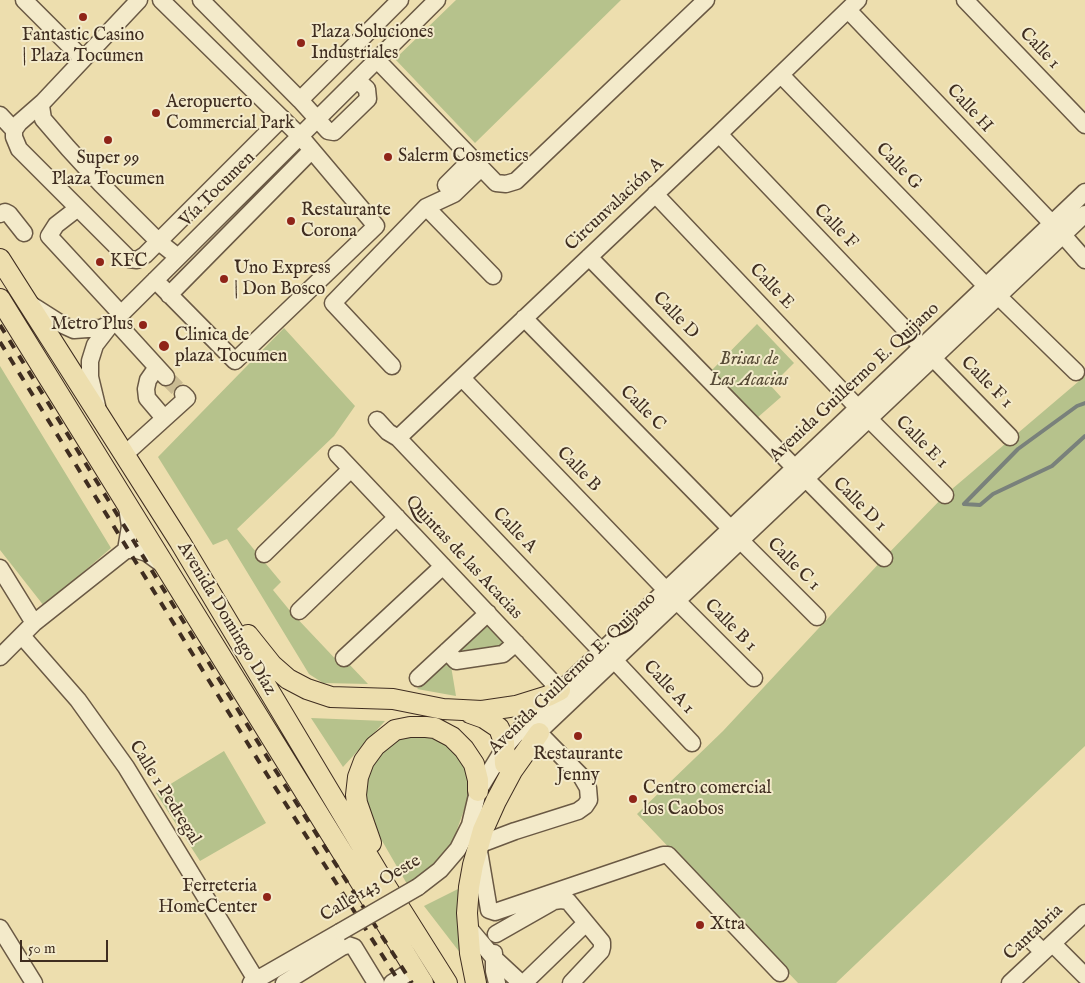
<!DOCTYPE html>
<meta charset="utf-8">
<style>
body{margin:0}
#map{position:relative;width:1085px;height:983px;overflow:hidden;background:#eddeae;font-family:"IM FELL English",serif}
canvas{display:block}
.scale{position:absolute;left:20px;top:940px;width:88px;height:22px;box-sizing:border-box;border:2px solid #3f2d20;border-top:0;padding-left:6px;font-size:15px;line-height:18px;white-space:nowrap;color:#3f2d20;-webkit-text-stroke:4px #f3eaca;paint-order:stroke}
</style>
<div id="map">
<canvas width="1085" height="983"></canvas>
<div class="scale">50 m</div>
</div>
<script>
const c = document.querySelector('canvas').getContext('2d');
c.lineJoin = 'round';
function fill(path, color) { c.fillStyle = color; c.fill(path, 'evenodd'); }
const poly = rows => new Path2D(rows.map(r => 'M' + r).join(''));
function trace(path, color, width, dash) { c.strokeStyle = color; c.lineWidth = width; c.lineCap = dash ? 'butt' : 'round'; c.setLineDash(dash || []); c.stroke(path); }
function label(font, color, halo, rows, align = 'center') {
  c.font = font + ' "IM FELL English",serif'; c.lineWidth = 4; c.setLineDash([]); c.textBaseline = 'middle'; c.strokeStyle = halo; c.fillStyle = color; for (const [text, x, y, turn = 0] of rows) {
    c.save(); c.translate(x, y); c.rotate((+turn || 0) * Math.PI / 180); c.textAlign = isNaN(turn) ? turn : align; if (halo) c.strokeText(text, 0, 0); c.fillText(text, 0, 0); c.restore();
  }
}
const green = poly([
 [456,0,621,0,475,143,395,59],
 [757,324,794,363,771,386,781,397,757,418,711,371],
 [284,328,355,406,334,436,237,529,281,582,273,590,291,612,343,667,348,663,368,684,323,683,309,674,227,539,213,545,158,457],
 [0,366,111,548,44,606,0,550],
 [1085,376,1085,746,836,983,798,983,637,814,723,731,884,558,945,495],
 [488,625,505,643,498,651,455,653,482,627],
 [446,661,451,666,456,696,417,689],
 [311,718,385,721,343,767],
 [426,734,456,750,466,768,471,790,453,841,443,857,428,873,407,884,359,801,363,768,393,737],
 [224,751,266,823,200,861,156,793],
 [462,887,461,954,424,906]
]);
const stream = poly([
 [1085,403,1077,406,1018,449,964,504,980,505,993,494,1052,466,1085,436]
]);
const minorTunnel = poly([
 [166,377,183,394]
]);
const minor = poly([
 [24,0,83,59],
 [139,0,43,102,19,123,14,130,14,137,19,149,129,259,137,260,145,255,282,118],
 [201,0,300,100,400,0],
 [965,0,1085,125],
 [848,10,1063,235,1085,260],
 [377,60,496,183,506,184,516,181,706,0],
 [781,75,986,286],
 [300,100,328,131,334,132,368,99,367,89,357,80],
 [43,102,41,106,43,119,68,148,101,184,159,242,178,257],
 [0,115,14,130],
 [719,134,922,347],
 [446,185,472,159],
 [655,194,858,408],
 [426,207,493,276],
 [78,208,56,225,49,236,121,314],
 [0,214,5,212,9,214,24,233],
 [589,257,795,468],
 [155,280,235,361,376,226,300,136,161,0],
 [169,295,312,150],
 [998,296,1076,372],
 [30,304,63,325,74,330,101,328,112,323],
 [524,318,731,529],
 [115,321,166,377],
 [933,358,1010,437],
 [392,366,333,303,426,207,454,194,481,168],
 [157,367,148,380,146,389,147,398,164,418],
 [462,378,666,590],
 [97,406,90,377,90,361,95,345,112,323,437,0],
 [869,419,945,495],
 [377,420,388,432,398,438,601,651],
 [398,438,719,134,858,0],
 [337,454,560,690],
 [124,455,187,398,183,394],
 [806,479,884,558],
 [741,541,817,617],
 [126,550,137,550,147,553,162,564],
 [264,554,351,469],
 [0,568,34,623],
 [677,601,754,678],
 [299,611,397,517],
 [22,636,78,700,126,767,258,983],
 [447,651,456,661,503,654,516,643],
 [0,657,34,623,126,550,130,526,127,507],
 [344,658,443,566],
 [615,661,692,743],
 [418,678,488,613],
 [537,722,539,733,581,776,588,788,589,800,585,806,578,811,515,831,478,845,489,910,495,912,663,855,668,855,780,973],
 [530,740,1085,214],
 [418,887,440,870,458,849,470,825,478,791,505,747,524,725,1085,192],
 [468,927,494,958,521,983],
 [0,928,34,983],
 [496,934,554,901,561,900,568,901,602,942,602,947,601,951,571,983],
 [1032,941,1043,952],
 [1053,944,1085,976],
 [494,953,494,971,497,983],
 [251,983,340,932],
 [284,983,342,947,348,945,354,947,376,983],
 [392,983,414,969],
 [524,983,586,923],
 [1010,983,1085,913]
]);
const major = poly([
 [0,259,180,542,384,883,447,983],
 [0,299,423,983],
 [248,635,272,665,288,679,307,689,331,697,393,699,443,709,482,711,516,706,548,696,560,690],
 [470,713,484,718,499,728,504,742,505,764],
 [371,843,357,803,356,795,358,777,364,761,375,746,395,730,410,727,426,727,435,728,452,737,464,749,474,764,478,780,478,791],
 [476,983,470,953,467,913,469,887,473,865,483,830,496,801,512,771,539,733]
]);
const rail = poly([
 [0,325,274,768,412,983],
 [0,342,266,773,400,983]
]);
const minorBridge = poly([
 [340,932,418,887]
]);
const markers = [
 [83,17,5,"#8f2418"],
 [301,43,5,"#8f2418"],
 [156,113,5,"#8f2418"],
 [108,140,5,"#8f2418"],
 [388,157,5,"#8f2418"],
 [291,221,5,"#8f2418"],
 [100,262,5,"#8f2418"],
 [224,279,5,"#8f2418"],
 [143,325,5,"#8f2418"],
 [164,346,6,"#8f2418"],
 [578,736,5,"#8f2418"],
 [633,799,5,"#8f2418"],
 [267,897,5,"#8f2418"],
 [700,925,5,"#8f2418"]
];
const poiNames = [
 ["Plaza Soluciones",311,33],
 ["Industriales",311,54],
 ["Fantastic Casino",83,36,"center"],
 ["| Plaza Tocumen",83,57,"center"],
 ["Aeropuerto",166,103],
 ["Commercial Park",166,124],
 ["Salerm Cosmetics",398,157],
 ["Super 99",108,159,"center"],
 ["Plaza Tocumen",108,180,"center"],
 ["Restaurante",301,211],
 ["Corona",301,232],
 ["KFC",110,262],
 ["Uno Express",234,269],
 ["| Don Bosco",234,290],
 ["Metro Plus",133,325,"right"],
 ["Clinica de",175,336],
 ["plaza Tocumen",175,357],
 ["Restaurante",578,755,"center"],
 ["Jenny",578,776,"center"],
 ["Centro comercial",643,789],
 ["los Caobos",643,810],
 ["Ferreteria",257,887,"right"],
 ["HomeCenter",257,908,"right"],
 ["Xtra",710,925]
];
const streetNames = [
 ["Calle 1",1039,49,46],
 ["Calle H",969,109,47],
 ["Calle G",898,167,46],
 ["Vía Tocumen",218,190,-45],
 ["Circunvalación A",615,205,-43],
 ["Calle F",835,227,46],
 ["Calle E",771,287,46],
 ["Calle D",675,316,46],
 ["Avenida Guillermo E. Quijano",855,383,-43],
 ["Calle F 1",986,383,45],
 ["Calle C",642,409,45],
 ["Calle E 1",921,443,45],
 ["Calle B",578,470,46],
 ["Calle D 1",859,505,45],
 ["Calle A",514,531,46],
 ["Quintas de las Acacias",463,558,47],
 ["Calle C 1",793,565,45],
 ["Avenida Domingo Díaz",226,619,59],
 ["Calle B 1",730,626,45],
 ["Avenida Guillermo E. Quijano",573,674,-44],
 ["Calle A 1",668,688,47],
 ["Calle 1 Pedregal",164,793,58],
 ["Calle 143 Oeste",371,889,-31],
 ["Cantabria",1034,933,-43]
];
const parkNames = [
 ["Brisas de",749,360],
 ["Las Acacias",749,381]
];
fill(green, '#b6c28c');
trace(stream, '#79817b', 4);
trace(minorTunnel, '#cabb92', 16, [16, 8]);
trace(minor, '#6a5944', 19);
trace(major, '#3f2d20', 22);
trace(minor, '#f3eaca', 16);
trace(major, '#eddeae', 20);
trace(rail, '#3f2d20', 4, [9, 9]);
trace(minorBridge, '#6a5944', 19, []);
trace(minorBridge, '#f3eaca', 16);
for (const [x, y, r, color] of markers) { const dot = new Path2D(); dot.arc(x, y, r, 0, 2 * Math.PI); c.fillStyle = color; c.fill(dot); trace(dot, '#f3eaca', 2); }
label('18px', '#3f2d20', '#f3eaca', poiNames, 'left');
label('18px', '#3f2d20', '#f3eaca', streetNames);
label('italic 18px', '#574b36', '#f3eaca', parkNames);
</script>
